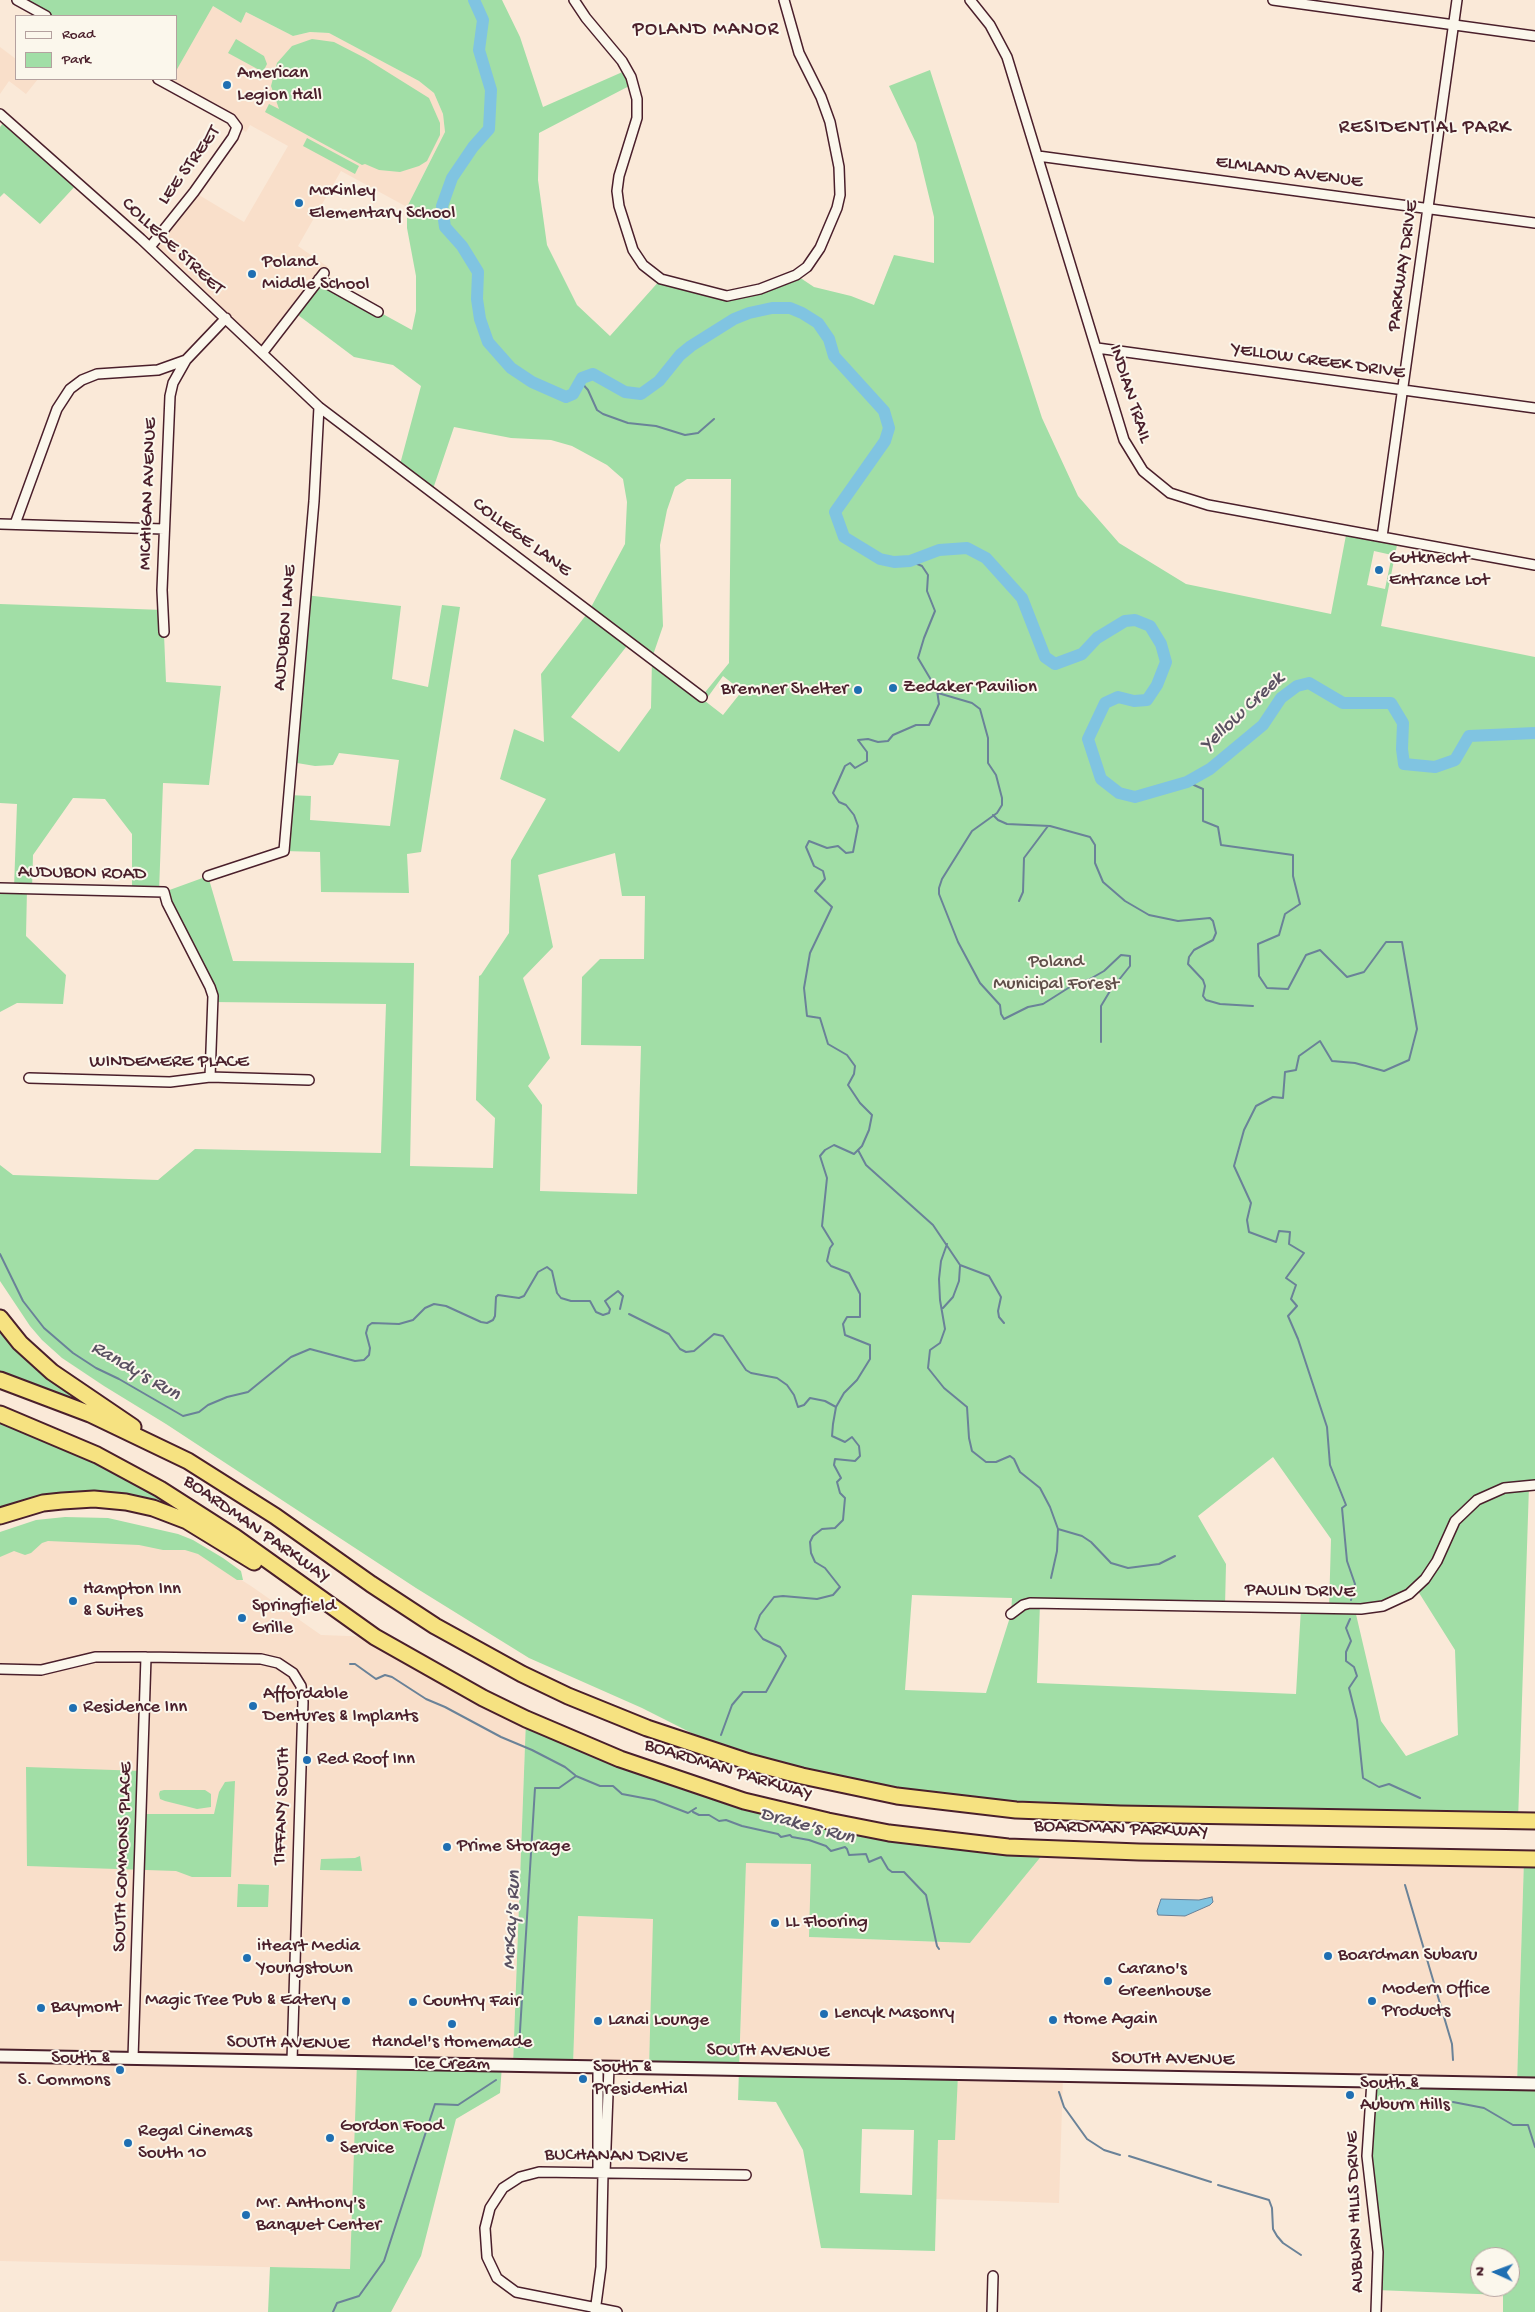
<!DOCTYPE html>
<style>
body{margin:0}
#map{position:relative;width:1535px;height:2312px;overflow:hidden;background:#fae9d8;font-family:"Gochi Hand",sans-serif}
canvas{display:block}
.legend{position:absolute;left:15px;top:15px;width:162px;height:65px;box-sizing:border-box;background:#fbf7ec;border:1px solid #b4a19f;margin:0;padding:6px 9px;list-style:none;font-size:15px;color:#4a1f2b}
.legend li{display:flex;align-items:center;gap:10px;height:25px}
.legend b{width:25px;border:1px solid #b4a19f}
.north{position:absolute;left:1470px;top:2247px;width:50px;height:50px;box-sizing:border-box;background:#fbf7ec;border:1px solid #b4a19f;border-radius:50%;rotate:272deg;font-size:14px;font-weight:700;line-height:20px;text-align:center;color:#4a1f2b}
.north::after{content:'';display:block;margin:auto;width:18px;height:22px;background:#1f6fb2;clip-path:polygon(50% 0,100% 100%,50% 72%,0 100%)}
</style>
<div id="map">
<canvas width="1535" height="2312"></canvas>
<ul class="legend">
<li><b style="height:6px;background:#fbf7ec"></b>Road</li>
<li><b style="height:14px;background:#a1dea6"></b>Park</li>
</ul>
<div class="north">N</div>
</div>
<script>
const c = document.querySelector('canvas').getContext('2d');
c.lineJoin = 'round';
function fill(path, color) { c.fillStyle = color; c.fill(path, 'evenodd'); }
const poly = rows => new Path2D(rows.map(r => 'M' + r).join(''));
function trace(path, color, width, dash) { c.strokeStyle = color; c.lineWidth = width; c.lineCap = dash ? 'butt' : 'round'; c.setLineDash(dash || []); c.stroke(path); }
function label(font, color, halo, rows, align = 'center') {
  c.font = font + ' "Gochi Hand",sans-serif'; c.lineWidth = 4; c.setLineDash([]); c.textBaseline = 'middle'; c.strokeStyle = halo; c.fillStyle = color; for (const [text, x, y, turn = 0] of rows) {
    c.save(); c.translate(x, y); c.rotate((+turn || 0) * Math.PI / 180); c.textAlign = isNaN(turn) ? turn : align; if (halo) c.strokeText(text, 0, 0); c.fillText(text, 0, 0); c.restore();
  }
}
const built = poly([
 [143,0,208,3,241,23,246,12,293,36,310,32,329,33,419,81,434,93,443,114,445,132,407,207,341,171,298,246,328,267,263,352,150,247,194,192,244,222,288,146,250,125,246,132,158,79,176,79,176,16,134,16],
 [0,47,16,59,16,79,38,79,26,94,9,81,0,94],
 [44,1534,187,1546,251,1586,321,1635,375,1637,526,1719,513,2065,358,2062,350,2269,0,2261,0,1544],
 [1048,1848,1524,1859,1517,2084,1063,2076,1059,2203,936,2199,938,2139,955,2139,739,2069,746,1862,812,1864,809,1937,970,1943],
 [578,1916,654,1919,649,2068,573,2066]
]);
const green = poly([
 [17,0,502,0,520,37,543,107,627,70,633,84,539,133,538,180,547,245,577,305,610,336,661,279,720,295,796,275,814,287,851,296,874,305,894,255,934,263,934,217,916,143,889,86,930,70,1042,418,1078,496,1119,543,1186,584,1331,614,1347,530,1398,540,1381,626,1535,657,1535,1485,1529,1486,1518,1821,1016,1810,749,1762,642,1708,529,1658,416,1588,166,1424,104,1386,62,1358,42,1340,30,1326,0,1281,0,1165,13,1175,158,1180,195,1149,381,1153,386,1004,213,1002,164,892,208,876,233,961,414,963,410,1166,493,1168,495,1118,476,1100,479,976,481,975,509,933,511,860,546,799,500,779,514,729,544,742,541,674,589,611,625,544,627,502,623,479,607,465,572,446,551,440,511,438,454,427,432,492,399,468,421,386,393,365,354,357,294,312,319,279,412,330,416,311,416,276,407,228,407,207,445,132,443,114,434,93,419,81,329,33,310,32,293,36,246,12,241,23,213,6,176,71,176,16,46,16],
 [687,479,731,479,729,663,702,696,652,658,663,626,660,545,667,510,675,487],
 [1374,551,1392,555,1385,589,1367,585],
 [630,642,652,658,651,708,619,752,571,717],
 [723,676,742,691,723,715,705,701],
 [615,853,622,896,645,896,644,959,600,959,582,977,581,1045,641,1046,637,1194,540,1191,542,1105,528,1086,550,1058,523,978,553,947,538,875],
 [1273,1457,1331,1539,1329,1609,1301,1608,1296,1694,1037,1683,1040,1604,1225,1607,1226,1564,1198,1516],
 [1416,1588,1455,1650,1458,1735,1406,1756,1381,1721,1355,1610,1368,1609],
 [912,1595,1012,1598,1011,1614,986,1693,905,1690],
 [236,39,264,56,267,64,263,72,228,53],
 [312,39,334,42,365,58,429,98,440,123,440,135,427,161,419,166,400,172,379,170,365,164,362,165,265,112,269,104,279,109,271,86,277,63,292,46],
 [6,119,78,183,40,224,4,193,0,197,0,127],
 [307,138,359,166,355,174,303,146],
 [305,595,401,606,392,679,428,687,442,605,460,607,421,852,407,854,409,893,321,892,320,852,284,851,288,795,311,796,310,820,390,826,399,760,339,753,333,765,315,766,291,762],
 [0,604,163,610,166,682,221,686,209,785,163,783,159,892,132,891,132,834,105,799,73,798,33,855,32,889,27,889,26,936,66,975,63,1004,17,1003,0,1012,0,888,14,888,17,804,0,803],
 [0,1326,97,1410,0,1374],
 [0,1422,96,1463,189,1515,131,1500,0,1512],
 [65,1517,108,1518,178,1534,193,1540,223,1558,241,1571,243,1580,237,1580,198,1554,185,1550,163,1550,139,1545,48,1541,42,1543,31,1553,25,1555,14,1551,0,1557,0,1532,36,1520],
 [526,1719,575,1741,828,1821,1048,1848,970,1943,809,1937,811,1864,746,1863,739,2069,958,2074,955,2140,938,2140,935,2251,821,2248,803,2150,776,2102,738,2100,739,2070,649,2068,653,1919,578,1916,573,2066,513,2065],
 [862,2129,914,2130,912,2195,860,2193],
 [26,1767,143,1771,142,1814,214,1814,219,1792,225,1782,235,1781,231,1877,192,1877,176,1871,27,1866],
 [164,1790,205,1790,211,1794,211,1807,197,1809,165,1801,160,1799,159,1794,160,1791],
 [360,1856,362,1871,320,1870,321,1859,355,1858],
 [1524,1859,1535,1859,1535,2312,1503,2312,1503,2295,1376,2290,1367,2156,1372,2081,1517,2084],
 [1480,2257,1510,2257,1510,2287,1480,2287],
 [238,1884,269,1885,268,1907,237,1907],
 [357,2062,502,2065,500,2093,456,2119,421,2256,391,2312,268,2312,270,2267,350,2269]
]);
const water = poly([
 [1212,1897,1213,1902,1210,1905,1185,1916,1158,1915,1157,1911,1161,1899,1199,1900,1212,1897]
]);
const stream = poly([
 [580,381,588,390,597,410,603,414,628,423,656,426,685,435,698,433,714,419],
 [938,693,972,703,980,709,988,738,988,763,996,775,1002,798,1002,805,997,813,972,831,942,879,939,888,939,894,958,942,980,983,1000,1005,1001,1014,1004,1019,1028,1007,1043,1004,1073,985,1090,979,1104,971,1121,955,1130,956,1130,966,1110,991,1101,1006,1101,1042],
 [1187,782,1203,789,1203,821,1218,827,1221,845,1293,855,1293,876,1300,904,1285,914,1279,935,1258,944,1259,976,1267,988,1288,989,1306,955,1320,950,1347,977,1364,972,1386,942,1402,942,1417,1029,1409,1060,1384,1071,1355,1063,1332,1061,1320,1041,1299,1056,1296,1070,1285,1072,1283,1098,1273,1097,1256,1106,1244,1130,1234,1166,1251,1203,1247,1220,1249,1232,1276,1242,1279,1231,1290,1232,1289,1244,1304,1253,1286,1278,1296,1285,1291,1299,1297,1306,1288,1316,1298,1339,1327,1427,1330,1465,1346,1505,1342,1508,1347,1561,1355,1584,1351,1600],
 [993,815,998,820,1007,824,1050,826,1090,837,1095,845,1095,863,1103,882,1125,901,1149,915,1178,921,1210,918,1213,921,1216,933,1213,940,1194,950,1189,957,1188,964,1203,980,1205,986,1203,996,1206,1000,1220,1004,1253,1006],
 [1019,901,1023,892,1024,858,1048,826],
 [858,1150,866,1165,933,1225,960,1265,989,1276,1001,1297,998,1311,999,1317,1004,1323],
 [947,1244,941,1261,939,1279,940,1300,945,1329,940,1343,930,1350,928,1368,944,1388,967,1407,969,1438,972,1451,986,1462,996,1462,1010,1456,1014,1459,1020,1472,1040,1488,1050,1507,1058,1529,1057,1551,1051,1578],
 [0,1254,23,1301,44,1328,73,1353,96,1368,119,1379,183,1416,199,1412,208,1405,227,1397,248,1392,291,1357,310,1349,355,1361,364,1360,369,1355,370,1348,366,1333,368,1326,372,1323,399,1324,413,1320,425,1308,434,1304,446,1306,481,1322,487,1323,493,1320,495,1316,496,1297,498,1295,519,1298,524,1296,538,1272,547,1267,552,1271,557,1293,561,1298,571,1301,590,1301,596,1312,603,1315,609,1313,610,1309,605,1301,618,1291,623,1296,620,1309],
 [943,1308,953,1297,959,1281,960,1266],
 [629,1314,669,1334,680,1349,686,1352,694,1351,714,1334,723,1336,746,1370,751,1373,777,1378,787,1385,794,1395,798,1407,804,1405,810,1398,825,1401,836,1407],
 [1058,1529,1082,1536,1091,1542,1111,1563,1128,1568,1159,1564,1175,1556],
 [1350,1619,1346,1628,1351,1641,1346,1652,1346,1661,1354,1667,1357,1676,1349,1688,1357,1720,1363,1778,1379,1787,1389,1784,1420,1798],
 [350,1664,355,1664,376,1679,385,1675,392,1677,426,1699,445,1707,501,1737,532,1750,565,1767,575,1775],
 [721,1735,732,1705,743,1692,766,1692,786,1656,780,1647,763,1639,755,1629,760,1615,774,1597,783,1596,817,1599,833,1595,840,1587,825,1568,815,1562,811,1553,810,1542,813,1536,822,1529,835,1528,843,1520,845,1498,840,1493,837,1482,841,1478,834,1465,835,1459,855,1461,860,1456,859,1446,852,1437,845,1442,832,1436,833,1424,836,1407,844,1393,857,1380,870,1359,870,1345,845,1335,843,1324,847,1317,860,1317,860,1294,849,1273,831,1266,827,1261,830,1248,833,1244,822,1226,827,1178,820,1156,825,1150,834,1145,854,1154,862,1146,869,1130,872,1115,860,1103,848,1085,854,1074,855,1066,847,1055,828,1044,820,1018,807,1016,804,988,810,953,832,907,815,891,825,879,823,871,814,866,806,847,809,841,827,848,838,846,846,853,853,852,858,826,854,815,846,805,839,802,833,793,845,766,850,763,855,768,867,761,867,752,858,740,868,739,878,742,888,741,893,735,916,725,929,725,939,704,937,690,918,658,924,638,935,611,927,591,928,575,922,566,910,561],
 [693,1812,699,1815,709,1815,719,1821,726,1820,742,1826,778,1834,781,1837,790,1835,792,1837,809,1840,826,1846,831,1851,845,1847,847,1849,849,1855,866,1854,869,1862,881,1857,888,1869,892,1872,904,1872,926,1895,937,1946,939,1949],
 [1405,1885,1452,2044,1453,2060],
 [519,2047,535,1788,559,1788,576,1776,600,1786,613,1786,622,1794,654,1800,688,1813,696,1808],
 [1059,2092,1064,2107,1087,2139,1104,2150,1120,2155],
 [1453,2102,1484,2108,1513,2125,1528,2125,1535,2147],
 [1129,2156,1211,2182],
 [1218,2185,1269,2200,1272,2208,1273,2229,1277,2236,1283,2243,1301,2255],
 [333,2312,337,2303,359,2296,384,2261,435,2104,458,2105,496,2080]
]);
const river = poly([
 [474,0,483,20,479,50,491,90,489,129,473,147,452,178,442,206,445,227,462,246,478,272,477,299,480,319,488,342,511,368,532,382,566,397,573,394,582,378,593,374,625,392,641,394,659,381,680,355,691,346,734,319,749,313,772,308,790,308,802,313,818,323,829,339,834,356,884,411,889,428,885,441,835,512,844,537,880,559,894,562,910,561,939,550,967,548,986,558,1022,598,1045,657,1055,664,1082,654,1097,638,1125,621,1135,620,1150,626,1161,644,1166,662,1157,685,1147,700,1134,701,1118,697,1105,703,1088,739,1101,779,1119,793,1135,797,1187,782,1210,769,1263,725,1281,698,1297,686,1309,683,1343,703,1391,703,1403,723,1402,749,1404,764,1435,767,1455,760,1469,736,1535,733]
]);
const street = poly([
 [17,0,46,16],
 [574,0,586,18,622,61,631,77,637,99,637,118,619,176,617,191,619,206,633,250,643,265,661,279,727,296,760,289,796,275,807,267,820,248,837,208,840,195,839,167,830,122,821,97,799,53,784,0],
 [970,0,990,25,1007,57,1124,440,1143,471,1170,493,1208,505,1535,565],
 [1273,0,1535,36],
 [0,114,141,239,319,407,702,697],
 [1038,156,1535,223],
 [150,247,194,192,233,137,237,127,231,119,158,79],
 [319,279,378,312],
 [1097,348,1535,408],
 [263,352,324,273],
 [0,524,164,529],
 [15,524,57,409,70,389,82,380,97,374,158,370,186,360,226,318],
 [1382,537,1457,0],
 [164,632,162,590,170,396,173,383,186,360],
 [208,876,284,851,314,501,319,407],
 [0,888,164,892,167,903,210,987,213,996,210,1077],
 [29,1078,170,1082,210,1077,309,1080],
 [1011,1614,1023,1605,1030,1603,1361,1609,1383,1606,1409,1594,1425,1579,1437,1561,1455,1521,1477,1500,1504,1488,1535,1485],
 [0,1669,41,1670,95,1657,146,1657,261,1659,278,1663,293,1673,301,1686,303,1702,292,2061],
 [133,2058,146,1657],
 [598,2067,598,2173],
 [1372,2081,1367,2156,1378,2252,1376,2312],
 [605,2173,609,2067],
 [595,2312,601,2267,603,2173],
 [617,2312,516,2292,497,2278,487,2257,485,2228,490,2208,503,2188,520,2177,539,2172,746,2175],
 [992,2312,993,2276]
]);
const secondary = poly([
 [0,2056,1535,2084]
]);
const highway = poly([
 [0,1318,20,1343,52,1372,133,1427],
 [0,1380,90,1414,188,1461,275,1516,371,1584,435,1626,522,1674,568,1696,647,1728,749,1762,802,1776,897,1796,1016,1810,1120,1814,1535,1821],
 [0,1414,97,1455,160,1489,235,1537,375,1637,483,1698,526,1719,620,1759,744,1801,828,1821,889,1833,1008,1847,1139,1852,1535,1859],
 [0,1516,43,1503,62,1501,94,1499,126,1502,153,1508,187,1521,254,1562]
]);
const markers = [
 [227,85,5,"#1f6fb2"],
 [299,203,5,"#1f6fb2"],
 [252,274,5,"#1f6fb2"],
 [1379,570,5,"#1f6fb2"],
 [893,688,5,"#1f6fb2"],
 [858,690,5,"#1f6fb2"],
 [73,1601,5,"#1f6fb2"],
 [242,1618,5,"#1f6fb2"],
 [253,1706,5,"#1f6fb2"],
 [73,1708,5,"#1f6fb2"],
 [307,1760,5,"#1f6fb2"],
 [447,1847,5,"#1f6fb2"],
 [775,1923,5,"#1f6fb2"],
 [1328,1956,5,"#1f6fb2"],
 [247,1958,5,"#1f6fb2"],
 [1108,1981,5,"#1f6fb2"],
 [346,2001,5,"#1f6fb2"],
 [1372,2001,5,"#1f6fb2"],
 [413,2002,5,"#1f6fb2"],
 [41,2008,5,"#1f6fb2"],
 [824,2014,5,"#1f6fb2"],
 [1053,2020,5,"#1f6fb2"],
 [598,2021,5,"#1f6fb2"],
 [452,2024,5,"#1f6fb2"],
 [120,2070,5,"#1f6fb2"],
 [583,2079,5,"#1f6fb2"],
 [1350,2095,5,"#1f6fb2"],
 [330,2138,5,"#1f6fb2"],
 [128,2143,5,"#1f6fb2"],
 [246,2215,5,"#1f6fb2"]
];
const poiNames = [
 ["American",237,74],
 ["Legion Hall",237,96],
 ["McKinley",309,192],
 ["Elementary School",309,214],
 ["Poland",262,263],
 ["Middle School",262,285],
 ["Gutknecht",1389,559],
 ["Entrance Lot",1389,581],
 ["Zedaker Pavilion",903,688],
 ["Bremner Shelter",848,690,"right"],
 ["Hampton Inn",83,1590],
 ["& Suites",83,1612],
 ["Springfield",252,1607],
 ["Grille",252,1629],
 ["Affordable",263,1695],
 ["Dentures & Implants",263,1717],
 ["Residence Inn",83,1708],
 ["Red Roof Inn",317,1760],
 ["Prime Storage",457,1847],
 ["LL Flooring",785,1923],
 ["iHeart Media",257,1947],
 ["Youngstown",257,1969],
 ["Boardman Subaru",1338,1956],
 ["Carano's",1118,1970],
 ["Greenhouse",1118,1992],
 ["Modern Office",1382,1990],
 ["Products",1382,2012],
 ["Magic Tree Pub & Eatery",336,2001,"right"],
 ["Country Fair",423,2002],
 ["Baymont",51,2008],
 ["Lencyk Masonry",834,2014],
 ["Home Again",1063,2020],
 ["Lanai Lounge",608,2021],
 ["Handel's Homemade",452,2043,"center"],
 ["Ice Cream",452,2065,"center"],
 ["South &",110,2059,"right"],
 ["S. Commons",110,2081,"right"],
 ["South &",593,2068],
 ["Presidential",593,2090],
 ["South &",1360,2084],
 ["Auburn Hills",1360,2106],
 ["Gordon Food",340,2127],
 ["Service",340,2149],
 ["Regal Cinemas",138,2132],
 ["South 10",138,2154],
 ["Mr. Anthony's",256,2204],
 ["Banquet Center",256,2226]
];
const streetNames = [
 ["LEE STREET",190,166,-54],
 ["ELMLAND AVENUE",1289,173,8],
 ["COLLEGE STREET",172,247,43],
 ["PARKWAY DRIVE",1404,266,-82],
 ["YELLOW CREEK DRIVE",1318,362,8],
 ["INDIAN TRAIL",1129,394,72],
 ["MICHIGAN AVENUE",149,494,-88],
 ["COLLEGE LANE",521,538,37],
 ["AUDUBON LANE",286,628,-85],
 ["AUDUBON ROAD",82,874,1],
 ["WINDEMERE PLACE",169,1063],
 ["BOARDMAN PARKWAY",256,1530,35],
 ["PAULIN DRIVE",1300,1592,1],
 ["BOARDMAN PARKWAY",728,1771,17],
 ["TIFFANY SOUTH",283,1806,-88],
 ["BOARDMAN PARKWAY",1121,1830,2],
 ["SOUTH COMMONS PLACE",124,1857,-88],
 ["SOUTH AVENUE",288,2044,1],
 ["SOUTH AVENUE",768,2052,1],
 ["SOUTH AVENUE",1173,2060,1],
 ["BUCHANAN DRIVE",616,2157,1],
 ["AUBURN HILLS DRIVE",1356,2212,-92]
];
const parkNames = [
 ["Poland",1056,963],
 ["Municipal Forest",1056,985]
];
const neighbourhoodNames = [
 ["POLAND MANOR",706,31],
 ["RESIDENTIAL PARK",1425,129]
];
const waterNames = [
 ["Yellow Creek",1243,713,-43],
 ["Randy's Run",135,1372,30],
 ["Drake's Run",807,1827,15],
 ["McKay's Run",513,1920,-87]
];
fill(built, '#f9dfca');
fill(green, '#a1dea6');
fill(water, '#80c4e1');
trace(water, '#6a8298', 1);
trace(stream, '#6a8298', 2);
trace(river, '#80c4e1', 12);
trace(street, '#4a1f2b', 12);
trace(secondary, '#4a1f2b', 15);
trace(highway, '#4a1f2b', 19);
trace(street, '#fbf7ec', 9);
trace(secondary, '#fbf7ec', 11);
trace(highway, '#f6e281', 15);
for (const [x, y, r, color] of markers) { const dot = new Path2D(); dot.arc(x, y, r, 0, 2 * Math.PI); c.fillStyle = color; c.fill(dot); trace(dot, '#fbf7ec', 2); }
label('19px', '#4a1f2b', '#fbf7ec', poiNames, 'left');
label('19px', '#4a1f2b', '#fbf7ec', streetNames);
label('19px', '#604f4a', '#fbf7ec', parkNames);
c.letterSpacing = '1px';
label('20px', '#4a1f2b', '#fbf7ec', neighbourhoodNames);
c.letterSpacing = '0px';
label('italic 20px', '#5a5162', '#fbf7ec', waterNames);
</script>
